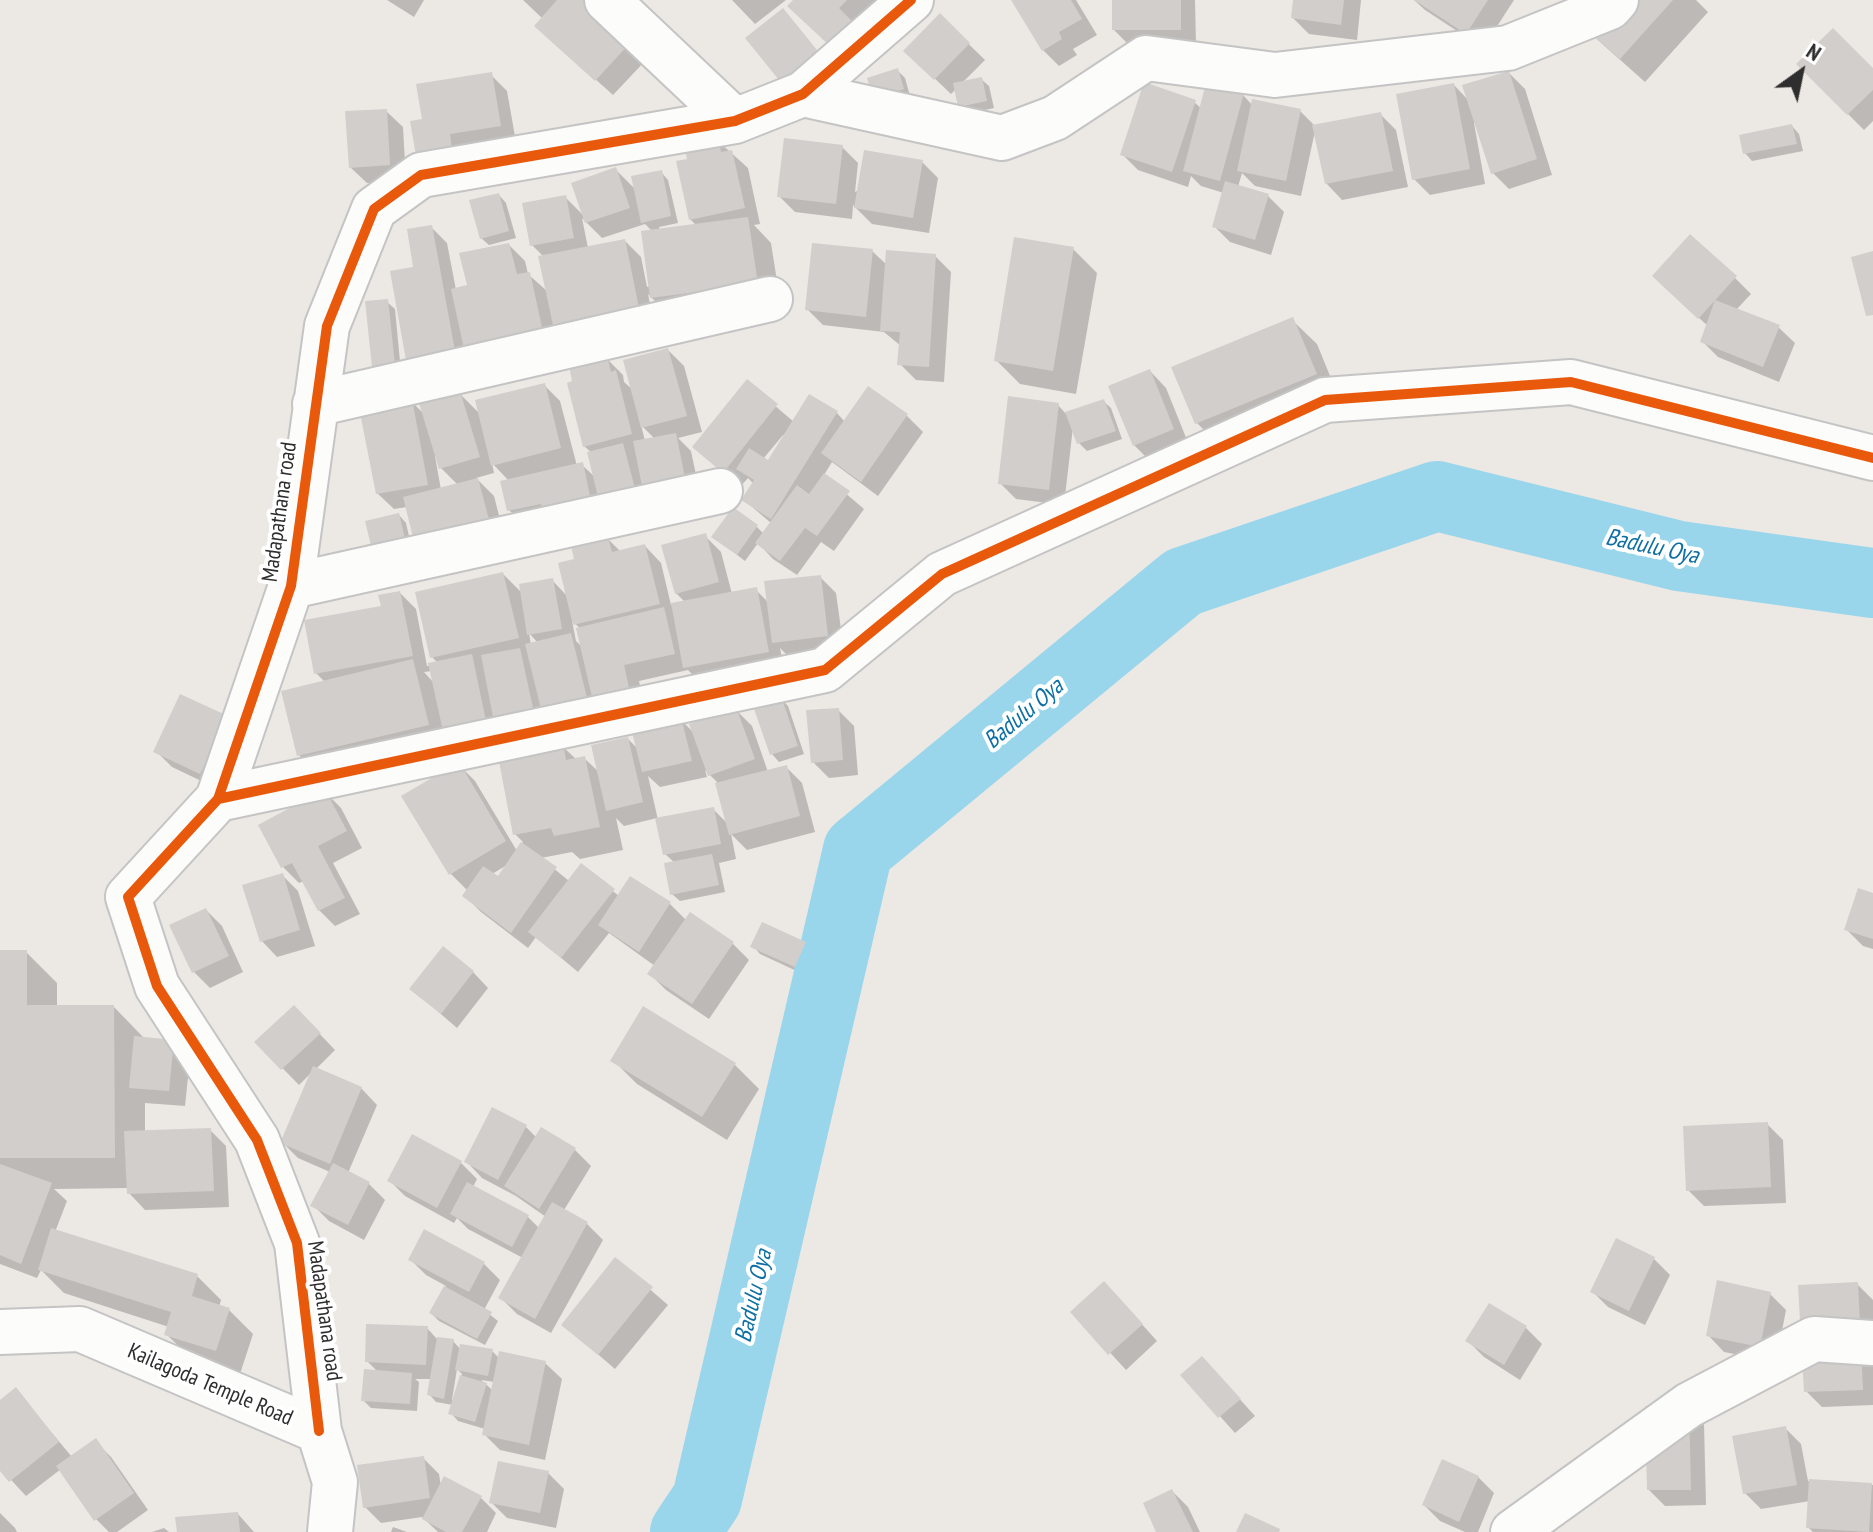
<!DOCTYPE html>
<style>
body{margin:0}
#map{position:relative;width:1873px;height:1532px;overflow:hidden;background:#ece8e4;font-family:"PT Sans Narrow",sans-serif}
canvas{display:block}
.north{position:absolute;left:1761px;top:32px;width:80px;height:80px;-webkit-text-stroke:6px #fff;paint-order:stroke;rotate:33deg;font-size:22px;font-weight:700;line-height:32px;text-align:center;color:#2e2e2e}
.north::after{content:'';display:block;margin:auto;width:28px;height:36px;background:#2e2e2e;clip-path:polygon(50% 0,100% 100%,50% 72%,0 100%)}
</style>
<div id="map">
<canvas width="1873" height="1532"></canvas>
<div class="north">N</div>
</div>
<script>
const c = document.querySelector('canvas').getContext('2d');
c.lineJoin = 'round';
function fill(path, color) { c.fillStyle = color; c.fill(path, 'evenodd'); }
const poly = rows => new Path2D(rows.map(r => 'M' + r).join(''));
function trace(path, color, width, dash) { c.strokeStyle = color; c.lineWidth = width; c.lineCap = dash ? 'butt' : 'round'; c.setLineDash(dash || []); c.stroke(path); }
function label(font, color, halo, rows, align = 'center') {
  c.font = font + ' "PT Sans Narrow",sans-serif'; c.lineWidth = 8; c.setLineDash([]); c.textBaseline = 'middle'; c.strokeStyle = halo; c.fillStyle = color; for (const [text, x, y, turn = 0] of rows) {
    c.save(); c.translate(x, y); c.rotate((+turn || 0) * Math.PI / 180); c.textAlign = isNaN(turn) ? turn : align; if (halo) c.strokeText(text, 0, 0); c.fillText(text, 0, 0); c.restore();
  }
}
const shadow = poly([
 [387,0,424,0,414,17],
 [523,0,582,0,646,60,613,95,553,41,543,19],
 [732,0,786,0,755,24],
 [796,0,877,0,853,25],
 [1013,0,1076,0,1097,35,1073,49,1077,55,1059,66,1043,50],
 [1114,0,1195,0,1196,45,1130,46,1114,30],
 [1295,0,1361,0,1357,40,1309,34,1293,18],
 [1414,0,1514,0,1483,48,1425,10],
 [1574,0,1696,0,1708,12,1645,82,1590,33],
 [940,16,985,60,962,83,981,79,989,86,994,108,967,114,960,106,956,89,951,94,906,51],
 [1798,64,1873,71,1873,121,1864,130],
 [897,70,905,78,910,96,875,97],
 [1509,73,1525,89,1552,175,1509,189,1493,173,1476,123,1474,123,1485,184,1430,195,1414,179,1454,85,1469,101],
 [491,75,507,91,516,142,434,171,424,120],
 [1243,95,1253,106,1300,111,1316,127,1380,114,1396,130,1408,187,1342,200,1326,183,1315,131,1301,196,1255,186,1242,173,1238,187,1268,196,1284,212,1271,255,1230,242,1214,226,1224,193,1201,186,1191,176,1188,187,1138,170,1122,154,1194,102,1202,109],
 [386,111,403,127,406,181,367,183,350,167],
 [1792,126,1799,134,1803,151,1752,161,1745,153],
 [717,140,748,168,760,224,754,225,771,243,781,307,676,322,648,294,654,324,571,341,553,323,558,347,424,376,408,359,416,268,431,227,447,243,456,290,469,286,509,245,525,261,528,274,548,292,544,257,532,245,565,197,584,216,616,170,636,190,661,172,668,180,678,223,659,227,660,231,697,226,690,219,690,160],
 [582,218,602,238,645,224,653,232,650,286,647,287,641,257,625,241,588,248],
 [842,147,858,163,855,192,922,162,938,178,929,233,872,224,853,205,852,219,795,212,779,196],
 [499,195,506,203,516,238,489,245,481,238],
 [1073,249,1097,273,1076,394,1020,384,996,360],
 [872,251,887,265,935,256,951,272,944,382,916,380,900,364,901,346,884,332,823,325,807,309],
 [1735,278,1751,294,1736,310,1778,327,1795,343,1779,382,1718,357,1702,341,1708,326,1670,292],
 [387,302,395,309,401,372,381,374,374,366],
 [1292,320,1317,344,1339,398,1221,447,1197,423],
 [668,350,684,366,702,432,678,438,691,451,701,499,525,526,509,510,509,481,492,463,494,473,476,478,494,496,507,547,407,507,394,509,377,493,411,401,424,414,459,393,480,414,544,385,560,401,577,466,582,465,595,477,592,453,584,446,607,359,623,375,624,382,633,390],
 [641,425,655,439,645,441],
 [435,456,437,456,441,468,458,485,441,490],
 [1150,371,1166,388,1189,445,1150,461,1134,445],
 [747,382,794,422,837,413,845,422,868,389,907,416,923,432,878,496,832,462,824,475,864,509,834,551,821,542,797,575,773,559,758,543,745,561,714,537,757,527,764,534,771,523,744,500,754,484,748,478,740,487,694,446],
 [783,435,785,436,768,463,763,459],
 [1103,401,1111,408,1122,439,1087,451,1079,443,1073,427,1064,505,1016,499,1000,483,1058,405,1066,414],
 [399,515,406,523,413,554,367,522],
 [705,536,721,552,732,594,756,590,768,602,820,577,836,593,844,651,790,658,780,648,784,668,701,683,688,670,639,681,644,704,323,779,299,755,325,682,316,673,400,593,416,609,427,666,438,663,432,657,503,574,523,594,552,580,568,597,577,560,608,539,621,552,645,546,661,563,671,605,686,603,676,593],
 [572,621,581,629,583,648,576,641],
 [529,633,538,643,531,645],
 [432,671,434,683,424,672],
 [781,699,788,706,804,754,779,762,772,754],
 [736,710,752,726,768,772,786,767,802,783,815,832,747,850,731,834,736,859,719,863,725,892,680,901,672,894,675,863,665,854,657,818,624,826,616,818,623,850,580,859,572,852,541,858,569,881,581,866,619,896,631,878,670,904,686,920,733,944,749,960,709,1019,666,990,650,974,655,966,609,933,578,972,536,937,528,948,481,912,465,896,468,891,451,874,459,765,475,781,517,851,523,842,515,834,562,746,576,759,584,758,600,773,628,739,638,749,680,719,695,734],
 [705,770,717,782,728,824,713,809,658,820,648,776,660,787,707,777],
 [507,865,498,879,492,874],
 [838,710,854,726,858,775,829,778,813,762],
 [226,718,216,788,172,767,156,751],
 [325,792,341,808,362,848,333,863,360,914,335,926,319,910,304,881,299,883,283,867],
 [282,875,298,891,315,946,277,957,261,940],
 [1873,895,1873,949,1863,946,1847,930],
 [206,910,222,926,243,972,210,988,194,972],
 [805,944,813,952,803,974,760,954,753,946],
 [0,952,26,952,57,983,57,1007,114,1007,145,1039,190,1058,185,1106,145,1103,145,1132,210,1130,226,1146,229,1207,145,1210,129,1193,129,1188,54,1189,67,1201,55,1232,197,1276,221,1300,219,1307,229,1310,253,1334,240,1374,191,1358,166,1334,169,1327,64,1293,41,1270,37,1278,0,1264],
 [473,972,488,988,457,1028,412,989],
 [294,1007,335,1050,316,1069,361,1088,377,1105,348,1173,369,1184,385,1200,364,1240,329,1221,313,1205,330,1172,298,1158,282,1142,312,1072,299,1085,257,1042],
 [644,1009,735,1065,759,1089,727,1140,637,1084,613,1060],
 [1767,1124,1783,1140,1786,1203,1704,1206,1688,1190],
 [526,1127,537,1138,542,1129,575,1150,591,1166,564,1210,587,1224,603,1240,551,1333,517,1314,501,1298,523,1258,468,1229,457,1218,454,1223,405,1196,389,1180,413,1136,461,1163,477,1179,473,1187,528,1217,540,1229,546,1217,516,1196,482,1178,466,1161],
 [410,1259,484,1264,500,1280,484,1310,498,1321,485,1345,439,1321,431,1313,446,1286,426,1275],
 [1654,1259,1670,1275,1645,1325,1608,1307,1592,1291],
 [616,1260,668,1305,615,1369,564,1325],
 [1857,1284,1873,1300,1873,1405,1822,1407,1806,1391],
 [1770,1294,1786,1310,1776,1362,1724,1352,1708,1335],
 [1120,1300,1157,1341,1126,1370,1073,1312],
 [1490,1306,1526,1328,1542,1344,1520,1380,1484,1357,1468,1341],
 [427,1328,437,1339,453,1341,461,1350,492,1351,500,1359,545,1363,562,1379,545,1460,500,1450,484,1434,485,1429,458,1421,451,1413,453,1405,436,1402,429,1394,432,1379,415,1379,419,1382,417,1411,371,1408,363,1400,378,1372,367,1361],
 [457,1369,462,1374,454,1401,452,1400],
 [481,1380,495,1382,493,1391,489,1387],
 [1183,1375,1218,1375,1255,1416,1235,1433],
 [16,1390,72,1457,95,1441,111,1457,148,1510,117,1532,109,1532,96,1519,61,1469,26,1496,0,1468,0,1403],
 [1688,1407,1704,1424,1706,1505,1665,1506,1649,1490],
 [1785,1428,1801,1444,1808,1481,1873,1485,1873,1532,1813,1532,1808,1527,1810,1501,1761,1509,1745,1493],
 [423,1458,439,1474,441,1487,480,1497,496,1513,487,1532,438,1532,422,1517,381,1523,365,1507],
 [548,1473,564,1489,556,1528,507,1518,491,1502],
 [1478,1477,1494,1493,1478,1532,1465,1532,1440,1521,1424,1505],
 [1172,1491,1188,1507,1200,1532,1159,1532],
 [0,1513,15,1528,17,1532,0,1532],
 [238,1514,254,1532,179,1532],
 [393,1527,407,1532,391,1532],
 [164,1528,169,1532,152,1532]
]);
const river = poly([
 [685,1532,707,1499,858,850,1183,582,1437,496,1679,556,1873,583]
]);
const building = poly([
 [557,0,585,0,631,42,595,81,534,26],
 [793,0,847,0,839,8,853,22,831,47,787,6],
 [1011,0,1071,0,1082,19,1059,32,1062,39,1042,51],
 [1112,0,1181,0,1181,30,1112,30],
 [1293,0,1344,0,1341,25,1291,18],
 [1414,0,1488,0,1466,34],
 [1571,0,1673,0,1620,59,1563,9],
 [783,8,821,55,783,85,745,38],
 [940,13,970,43,934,80,903,51],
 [1833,28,1873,68,1873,90,1847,115,1796,64],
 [898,68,904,89,873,99,867,78],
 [1509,71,1537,159,1491,174,1462,85],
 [492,72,501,126,450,134,452,150,416,156,410,121,422,119,416,84],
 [982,77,987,101,958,107,953,83],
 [1144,82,1196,100,1172,172,1120,155],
 [1206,83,1244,93,1220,181,1183,171],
 [1454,83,1470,169,1412,180,1396,94],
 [1252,99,1301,109,1286,181,1237,171],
 [387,109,390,165,349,168,345,111],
 [1381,112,1393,171,1325,184,1312,125],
 [1792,124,1797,144,1743,154,1739,135],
 [718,138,721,152,732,150,745,208,689,220,676,161,687,159,684,145],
 [784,138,843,145,836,204,777,197],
 [864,150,923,160,913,218,854,208],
 [616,167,630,208,585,223,571,183],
 [662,170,671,216,641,223,631,176],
 [1225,181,1269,194,1255,240,1212,227],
 [499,193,509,231,480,239,469,200],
 [566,195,574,238,530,246,522,203],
 [748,217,758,284,650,298,641,231],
 [432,225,455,351,406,360,390,271,413,267,407,229],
 [1690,234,1737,276,1698,319,1652,276],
 [1014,237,1074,247,1053,371,994,361],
 [625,239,639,308,553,325,538,256],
 [509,243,517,274,530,272,543,332,464,349,451,289,467,285,459,253],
 [812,243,873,249,866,317,805,310],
 [886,250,936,254,929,367,897,365,900,332,880,331],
 [1873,251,1873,315,1866,316,1851,257],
 [388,299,395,365,372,367,365,301],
 [1715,300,1780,325,1763,367,1700,342],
 [1293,317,1317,374,1195,424,1171,367],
 [668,348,687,416,641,428,623,360],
 [607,356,611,372,616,370,632,434,583,447,567,383,572,381,569,366],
 [1150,369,1174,429,1133,446,1108,386],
 [747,379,778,404,723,473,692,447],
 [545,383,561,448,491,466,475,400],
 [868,386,908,414,861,482,821,453],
 [460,391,480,457,439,469,419,403],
 [809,394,838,411,771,519,741,500,754,480,736,469,749,448,768,460],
 [1008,396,1059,403,1049,490,998,484],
 [412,399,428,485,376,494,359,408],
 [1104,399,1116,431,1077,444,1065,412],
 [676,433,686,483,643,491,633,441],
 [623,443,637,496,600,505,587,452],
 [583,462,593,511,545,521,541,504,507,511,500,481],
 [824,473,850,491,817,536,805,528,780,561,755,543,797,485,809,494],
 [478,478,492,531,416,549,403,497],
 [733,507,758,525,737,555,711,537],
 [399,513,407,547,373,554,365,521],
 [706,533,719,582,675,594,661,545],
 [608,537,612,552,645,544,660,604,573,625,558,563,574,559,571,546],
 [503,572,519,638,430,658,415,592],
 [821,575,828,636,772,643,764,581],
 [553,578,562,629,527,635,519,584],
 [757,587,769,652,683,668,671,603],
 [400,591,413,656,314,674,304,620,381,606,378,595],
 [664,607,675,654,624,665,629,688,592,697,576,628],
 [571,633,588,702,542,713,525,644],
 [520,648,533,708,493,717,481,655],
 [472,654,486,721,443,731,428,663],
 [413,659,429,725,297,756,281,691],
 [180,694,228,716,200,774,153,752],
 [781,696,798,746,770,755,753,706],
 [736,707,755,759,708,776,689,724],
 [839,708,843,760,811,763,806,710],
 [681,717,692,761,642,772,631,728],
 [628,737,643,802,606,811,591,745],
 [563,743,566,760,585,756,600,827,554,836,551,828,513,835,498,756],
 [459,762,506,841,449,875,401,796],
 [787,765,800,816,729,835,715,783],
 [325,789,347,831,318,846,345,898,318,911,292,863,281,868,258,825],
 [714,807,721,844,663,855,655,818],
 [521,842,557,867,511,933,462,896,483,866,498,876],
 [712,854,719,885,670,895,664,863],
 [581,863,615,889,561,958,528,932],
 [283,873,300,930,260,942,242,885],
 [630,876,671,902,639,952,598,925],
 [1858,888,1873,893,1873,939,1844,930],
 [206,908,229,956,192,973,169,925],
 [690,912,734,942,692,1004,647,974],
 [762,922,806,942,795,967,750,947],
 [443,946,474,971,441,1014,409,989],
 [0,950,27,950,27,1005,114,1005,115,1158,0,1158],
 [294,1005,321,1033,281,1070,254,1042],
 [643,1006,736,1063,702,1117,610,1061],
 [134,1036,174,1040,169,1091,129,1088],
 [313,1066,362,1087,330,1164,280,1143],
 [492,1107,527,1125,498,1180,464,1162],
 [1768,1122,1771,1187,1686,1191,1683,1126],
 [541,1127,576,1148,539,1209,504,1186],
 [211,1128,214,1191,127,1194,124,1131],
 [412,1134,462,1161,437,1208,387,1181],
 [333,1163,370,1182,348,1225,310,1206],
 [0,1164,52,1183,21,1264,0,1255],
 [467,1182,529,1215,512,1247,450,1214],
 [552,1202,588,1222,535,1319,498,1298],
 [51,1228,198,1274,192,1296,230,1308,216,1351,164,1335,171,1312,38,1270],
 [424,1229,485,1262,469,1292,408,1260],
 [1616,1238,1655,1257,1629,1311,1590,1292],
 [615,1257,653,1287,598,1355,561,1325],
 [1717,1280,1771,1292,1760,1347,1706,1336],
 [1104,1281,1143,1324,1108,1355,1070,1312],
 [1858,1282,1863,1390,1804,1392,1798,1285],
 [444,1286,492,1312,477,1339,429,1313],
 [1489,1303,1527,1326,1504,1365,1465,1341],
 [366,1324,428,1326,426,1365,365,1362],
 [437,1337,454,1339,444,1399,427,1395],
 [460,1344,493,1349,488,1376,455,1370],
 [499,1351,546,1361,529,1445,482,1435],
 [1202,1356,1241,1399,1218,1418,1180,1375],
 [364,1369,412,1373,410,1404,361,1401],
 [460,1375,487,1383,475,1422,448,1414],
 [16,1387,59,1442,9,1482,0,1471,0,1400],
 [1689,1405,1691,1490,1647,1490,1645,1406],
 [1786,1426,1797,1485,1743,1494,1732,1436],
 [96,1438,134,1493,94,1521,56,1466],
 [424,1456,430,1498,363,1508,357,1465],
 [1442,1459,1479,1476,1459,1522,1422,1505],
 [498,1461,549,1471,540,1513,489,1503],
 [444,1476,482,1496,462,1532,446,1532,422,1519],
 [1809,1479,1872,1483,1869,1532,1806,1528],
 [1172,1489,1193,1532,1156,1532,1143,1503],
 [238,1512,240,1532,177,1532,175,1517],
 [1245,1513,1280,1529,1279,1532,1236,1532]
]);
const minor = poly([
 [607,0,735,121],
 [803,94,1002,138,1055,118,1146,58,1275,75,1508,48,1610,7,1616,0],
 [315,404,770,299],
 [291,586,720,491],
 [218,799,825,670,942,574,1325,400,1571,382,1873,458],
 [0,1332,80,1329,319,1431,335,1482,330,1532],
 [319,1431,297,1243,257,1140,157,986,128,897,218,799,291,586,327,326,374,209,421,175,735,121,803,94,911,0],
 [1513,1532,1689,1405,1814,1339,1873,1343]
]);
const cycleway = poly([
 [218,799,825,670,942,574,1325,400,1571,382,1873,458],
 [319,1431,297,1243,257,1140,157,986,128,897,218,799,291,586,327,326,374,209,421,175,735,121,803,94,911,0]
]);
const streetNames = [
 ["Madapathana road",280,512,-82],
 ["Madapathana road",324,1311,82],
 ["Kailagoda Temple Road",210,1385,23]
];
const waterNames = [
 ["Badulu Oya",1652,547,12],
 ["Badulu Oya",1024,714,-40],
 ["Badulu Oya",754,1296,-77]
];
fill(shadow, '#0003');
trace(river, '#99d6ec', 70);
fill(building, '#d1cecb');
trace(minor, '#c5c4c5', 48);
trace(minor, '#fcfcfb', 44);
trace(cycleway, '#e8590c', 10);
label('22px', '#2e2e2e', '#fff', streetNames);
label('italic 24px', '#0d6fa3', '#fff', waterNames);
</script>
